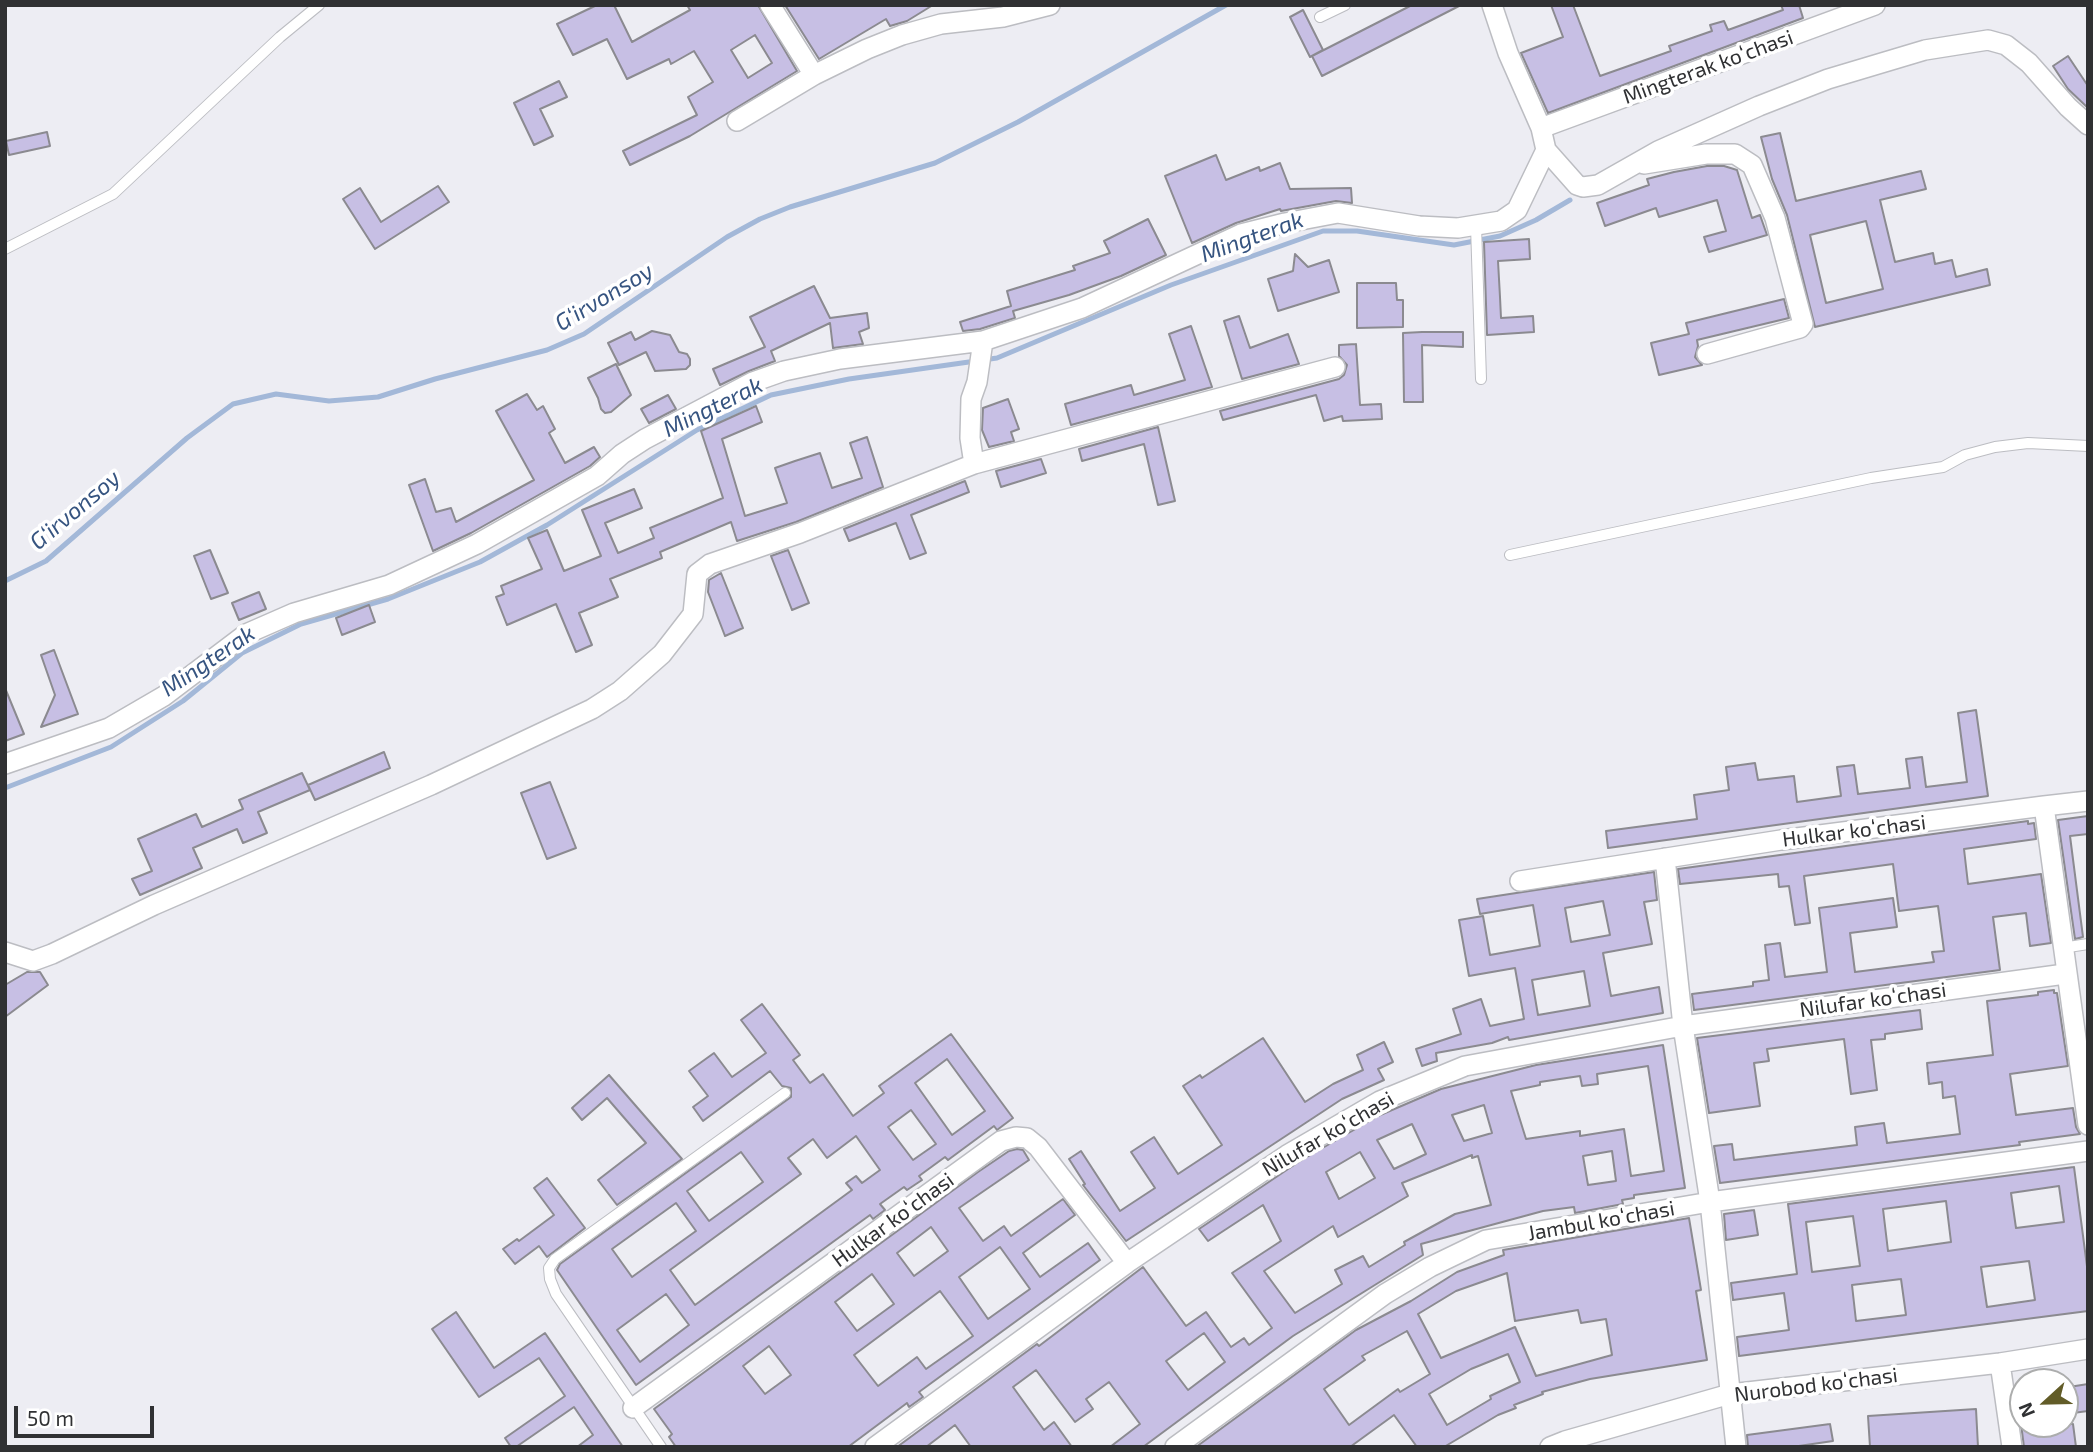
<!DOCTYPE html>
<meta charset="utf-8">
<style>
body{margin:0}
#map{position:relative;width:2093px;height:1452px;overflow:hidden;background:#ededf3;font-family:"Exo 2",sans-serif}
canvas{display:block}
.frame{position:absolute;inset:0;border:7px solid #303133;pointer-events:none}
.north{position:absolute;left:2009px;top:1368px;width:70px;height:70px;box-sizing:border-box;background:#fff;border:2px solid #acadad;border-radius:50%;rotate:248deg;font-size:19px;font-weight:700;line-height:28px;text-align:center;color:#303133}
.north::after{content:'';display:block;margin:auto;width:24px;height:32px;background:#625c28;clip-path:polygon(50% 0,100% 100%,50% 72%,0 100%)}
.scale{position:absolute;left:14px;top:1406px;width:140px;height:32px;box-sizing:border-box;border:4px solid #303133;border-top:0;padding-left:9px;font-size:21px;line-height:24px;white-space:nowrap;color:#303133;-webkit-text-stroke:5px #fff;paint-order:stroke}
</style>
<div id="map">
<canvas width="2093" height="1452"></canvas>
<div class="frame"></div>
<div class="north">N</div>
<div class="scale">50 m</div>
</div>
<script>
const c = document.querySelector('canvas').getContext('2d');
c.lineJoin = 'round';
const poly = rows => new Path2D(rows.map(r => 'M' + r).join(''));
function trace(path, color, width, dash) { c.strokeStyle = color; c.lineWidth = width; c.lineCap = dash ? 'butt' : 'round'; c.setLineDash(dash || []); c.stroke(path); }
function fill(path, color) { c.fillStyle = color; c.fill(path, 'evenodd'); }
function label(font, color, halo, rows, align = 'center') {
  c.font = font + ' "Exo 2",sans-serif'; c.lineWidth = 7; c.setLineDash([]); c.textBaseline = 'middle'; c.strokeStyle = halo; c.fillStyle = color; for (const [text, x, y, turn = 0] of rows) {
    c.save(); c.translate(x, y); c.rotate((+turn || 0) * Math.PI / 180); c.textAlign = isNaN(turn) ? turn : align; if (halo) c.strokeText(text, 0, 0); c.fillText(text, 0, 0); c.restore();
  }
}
const stream = poly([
 [5,581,46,561,187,438,233,404,276,394,329,401,378,397,435,379,547,350,584,334,727,237,760,219,790,207,935,163,1018,122,1226,5],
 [5,788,111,747,183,701,242,653,301,624,388,599,480,562,547,525,697,430,771,395,849,379,997,358,1171,285,1323,231,1357,231,1454,245,1500,236,1536,220,1570,200]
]);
const building = poly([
 [597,5,614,5,632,42,690,10,687,5,758,5,797,71,690,136,630,165,623,151,697,115,688,97,713,82,694,51,671,64,669,59,627,79,607,39,573,55,557,24,597,5],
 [755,35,772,63,748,78,731,50,755,35],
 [785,5,933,5,907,21,890,26,886,19,819,59,785,5],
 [1412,5,1461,5,1322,76,1312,56,1412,5],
 [1551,5,1573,5,1600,76,1671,51,1669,46,1712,31,1710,25,1724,21,1728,30,1783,10,1781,5,1799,5,1803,18,1548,113,1521,53,1563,37,1551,5],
 [1303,10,1323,50,1310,57,1290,17,1303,10],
 [2068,56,2088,86,2088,108,2068,89,2053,66,2068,56],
 [559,81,567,97,540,109,553,136,534,145,514,103,559,81],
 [47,132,50,146,9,155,6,141,47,132],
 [1780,133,1796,201,1921,171,1926,189,1880,200,1895,262,1933,253,1935,264,1952,260,1956,277,1987,269,1990,285,1815,327,1787,215,1772,179,1761,137,1780,133],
 [1866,221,1883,289,1826,303,1810,235,1866,221],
 [1216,155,1226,180,1259,167,1260,171,1280,163,1290,189,1351,188,1352,203,1336,201,1281,211,1280,209,1236,223,1192,243,1165,176,1216,155],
 [1707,166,1724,166,1737,170,1752,218,1760,215,1767,235,1709,252,1704,237,1726,231,1717,200,1659,217,1656,208,1605,226,1597,203,1649,185,1647,179,1674,172,1707,166],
 [438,186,449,202,375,249,343,199,360,188,381,222,438,186],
 [1148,219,1166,255,1121,276,1069,295,1013,311,1015,318,980,329,963,331,960,322,1011,306,1007,291,1075,270,1073,266,1110,253,1104,241,1148,219],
 [1529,239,1530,259,1498,261,1500,297,1501,318,1533,316,1534,332,1487,335,1484,242,1529,239],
 [1295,254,1308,267,1329,260,1339,292,1278,311,1268,279,1293,271,1295,254],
 [1357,283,1396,283,1397,300,1403,300,1403,327,1357,328,1357,283],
 [814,286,830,318,867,313,869,328,859,332,863,344,833,348,830,323,771,351,775,361,749,371,720,385,713,369,765,347,750,317,814,286],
 [1784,299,1789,318,1697,340,1698,346,1695,357,1702,365,1659,375,1651,343,1689,334,1686,323,1784,299],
 [1239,316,1250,348,1288,334,1299,364,1242,379,1224,321,1239,316],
 [1191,326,1212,387,1071,425,1065,404,1131,385,1134,395,1185,380,1169,334,1191,326],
 [652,331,670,335,679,352,687,354,690,359,690,365,686,369,655,371,646,352,619,365,608,343,631,332,635,340,652,331],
 [1422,332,1463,332,1463,347,1422,345,1423,402,1404,402,1403,333,1422,332],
 [1356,344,1360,405,1381,404,1382,419,1343,421,1342,416,1324,421,1316,395,1223,420,1220,411,1339,379,1344,375,1347,365,1339,356,1339,345,1356,344],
 [616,364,631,395,611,412,605,413,601,409,598,398,588,378,616,364],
 [527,394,537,410,543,406,555,429,549,433,565,463,594,447,600,457,590,466,471,533,433,551,409,485,425,479,436,512,451,508,456,522,534,480,496,411,527,394],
 [668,395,676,409,649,423,641,409,668,395],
 [1008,399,1019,429,1011,432,1014,441,989,447,982,430,983,408,1008,399],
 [756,406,762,422,722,439,745,516,787,503,775,468,795,461,820,453,832,488,862,478,850,443,867,437,883,487,796,522,737,541,731,522,660,552,662,558,610,579,618,597,579,613,592,645,576,652,556,604,507,625,496,597,504,594,501,586,542,569,528,538,547,530,564,571,601,556,582,510,634,489,642,508,605,523,618,553,654,538,650,528,723,498,701,431,756,406],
 [1158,427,1175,501,1158,505,1144,444,1082,461,1079,449,1158,427],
 [1041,459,1046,473,1001,487,996,471,1041,459],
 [965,481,969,492,911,515,926,553,910,559,896,523,849,541,844,529,965,481],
 [210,550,228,593,211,599,194,556,210,550],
 [788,550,809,603,792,610,771,556,788,550],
 [721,573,743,628,725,636,708,592,709,580,721,573],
 [259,592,266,609,239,620,232,603,259,592],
 [369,605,375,622,342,635,336,618,369,605],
 [54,650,78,714,41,727,55,695,41,655,54,650],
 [5,688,24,734,5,741,5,688],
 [1976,710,1988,796,1608,848,1606,831,1697,819,1694,795,1729,790,1726,767,1755,763,1758,780,1794,776,1797,802,1841,796,1837,767,1854,765,1858,794,1910,788,1906,759,1922,757,1926,787,1967,782,1958,713,1976,710],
 [384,752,390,768,315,800,308,785,384,752],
 [302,773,310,790,258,812,267,833,243,843,237,829,193,848,202,868,140,895,132,879,152,871,138,839,196,814,202,827,243,809,239,800,302,773],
 [550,782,576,848,547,859,521,793,550,782],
 [2088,816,2088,834,2070,836,2083,937,2075,939,2058,820,2088,816],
 [2028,821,2028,824,2034,823,2036,839,1964,849,1968,884,2041,874,2051,943,2030,946,2026,913,1993,917,2000,970,1694,1010,1692,994,1753,986,1753,982,1769,980,1765,945,1780,943,1785,977,1827,972,1819,908,1893,898,1897,927,1850,933,1855,972,1934,962,1932,952,1944,951,1938,906,1899,911,1893,864,1804,876,1810,923,1795,925,1789,886,1779,887,1778,874,1680,884,1678,869,2028,821],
 [1654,872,1657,900,1644,902,1652,944,1603,953,1611,996,1659,987,1663,1013,1509,1040,1508,1037,1492,1043,1436,1053,1437,1061,1422,1066,1416,1049,1461,1034,1453,1009,1481,999,1490,1026,1524,1019,1515,968,1469,976,1459,920,1483,916,1490,955,1540,946,1533,905,1480,914,1477,899,1654,872],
 [1603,901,1610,935,1571,942,1565,908,1603,901],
 [1584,971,1590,1006,1538,1015,1532,980,1584,971],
 [27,972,40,972,48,985,5,1017,5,985,27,972],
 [2054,990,2054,993,2057,993,2068,1066,2010,1074,2016,1115,2073,1108,2076,1127,2080,1134,2019,1142,2020,1145,1720,1183,1714,1146,1732,1144,1734,1160,1857,1145,1855,1127,1884,1123,1887,1143,1960,1134,1955,1096,1943,1098,1942,1082,1929,1084,1927,1063,1993,1055,1987,1001,2038,995,2038,992,2054,990],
 [762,1004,800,1055,793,1060,810,1083,823,1074,853,1116,884,1093,879,1086,951,1034,1013,1118,997,1130,994,1126,948,1160,945,1157,919,1176,922,1180,907,1190,904,1187,880,1204,885,1210,873,1219,870,1215,636,1385,557,1270,560,1264,791,1097,791,1088,782,1086,770,1071,703,1121,693,1107,708,1096,689,1071,714,1053,732,1077,766,1053,741,1020,762,1004],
 [947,1059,985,1111,952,1135,915,1083,947,1059],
 [911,1110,936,1144,913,1160,888,1127,911,1110],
 [856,1136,880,1170,862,1183,856,1176,846,1183,852,1190,695,1305,670,1270,801,1174,788,1158,813,1139,827,1158,856,1136],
 [741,1152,763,1182,709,1221,687,1191,741,1152],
 [676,1203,696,1231,632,1277,612,1249,676,1203],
 [666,1294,689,1325,640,1362,617,1330,666,1294],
 [1920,1010,1922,1029,1885,1034,1885,1039,1871,1040,1877,1090,1851,1094,1844,1039,1767,1049,1769,1061,1754,1063,1760,1106,1709,1113,1697,1038,1920,1010],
 [1263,1038,1305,1102,1333,1084,1363,1070,1357,1055,1384,1042,1393,1062,1378,1069,1384,1080,1342,1099,1126,1241,1083,1185,1085,1184,1069,1159,1081,1151,1120,1211,1155,1188,1131,1152,1154,1137,1178,1174,1222,1145,1183,1086,1200,1075,1202,1078,1263,1038],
 [1663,1045,1685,1188,1634,1195,1634,1198,1622,1200,1623,1204,1575,1213,1574,1207,1543,1211,1421,1244,1423,1255,1293,1336,1143,1447,1110,1447,1140,1424,1109,1382,1086,1399,1093,1409,1075,1422,1036,1370,1013,1387,1044,1430,1054,1422,1072,1447,971,1447,955,1425,926,1447,897,1447,1037,1344,1039,1346,1143,1267,1186,1326,1206,1312,1231,1347,1244,1338,1249,1345,1272,1328,1232,1273,1281,1241,1263,1205,1208,1241,1199,1229,1300,1161,1378,1116,1441,1089,1536,1065,1663,1045],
 [1648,1066,1664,1171,1631,1176,1624,1129,1580,1136,1580,1131,1526,1139,1511,1091,1540,1085,1540,1082,1580,1076,1582,1086,1598,1084,1597,1074,1648,1066],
 [1484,1105,1492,1133,1464,1141,1452,1115,1484,1105],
 [1412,1124,1426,1154,1394,1169,1377,1140,1412,1124],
 [1612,1151,1616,1181,1588,1185,1583,1156,1612,1151],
 [1360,1152,1375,1178,1339,1199,1326,1172,1360,1152],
 [1472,1155,1472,1158,1478,1156,1491,1205,1455,1214,1404,1242,1405,1245,1369,1267,1363,1256,1335,1270,1342,1284,1295,1313,1264,1271,1333,1226,1338,1237,1408,1196,1402,1183,1472,1155],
 [1204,1333,1225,1362,1188,1390,1166,1361,1204,1333],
 [609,1075,682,1159,617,1205,598,1180,646,1143,607,1098,582,1120,572,1108,609,1075],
 [1017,1149,1023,1150,1029,1160,959,1208,983,1241,1004,1226,1011,1236,1063,1199,1075,1215,1023,1253,1040,1277,1088,1243,1100,1260,919,1392,923,1397,909,1407,907,1403,848,1447,676,1447,669,1437,672,1434,654,1409,978,1172,1009,1151,1017,1149],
 [931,1227,948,1251,914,1276,897,1253,931,1227],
 [1000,1247,1030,1289,988,1319,959,1277,1000,1247],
 [872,1274,894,1304,857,1331,835,1302,872,1274],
 [940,1291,973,1336,926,1369,917,1357,878,1386,854,1355,940,1291],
 [769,1346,791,1375,765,1394,743,1366,769,1346],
 [2074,1167,2088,1274,2088,1311,1739,1356,1737,1337,1789,1330,1784,1293,1733,1300,1731,1283,1797,1274,1788,1204,2074,1167],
 [2059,1186,2064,1222,2016,1228,2011,1193,2059,1186],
 [1946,1201,1951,1242,1888,1251,1883,1209,1946,1201],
 [1853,1216,1860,1266,1812,1272,1806,1222,1853,1216],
 [2029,1261,2035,1300,1987,1307,1981,1267,2029,1261],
 [1901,1279,1906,1315,1856,1321,1852,1285,1901,1279],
 [547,1178,585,1228,547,1257,539,1246,515,1264,503,1249,517,1239,519,1241,554,1215,534,1188,547,1178],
 [1754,1210,1758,1235,1726,1240,1724,1214,1754,1210],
 [1689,1218,1701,1290,1696,1291,1707,1360,1590,1379,1542,1392,1543,1394,1514,1405,1516,1408,1498,1415,1444,1447,1417,1447,1394,1415,1350,1447,1196,1447,1356,1330,1411,1301,1457,1272,1504,1255,1503,1250,1689,1218],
 [1507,1273,1515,1321,1578,1310,1581,1323,1606,1319,1612,1355,1536,1376,1515,1327,1441,1358,1418,1314,1456,1291,1507,1273],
 [1407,1331,1430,1374,1400,1392,1398,1389,1349,1425,1324,1389,1365,1360,1362,1356,1407,1331],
 [1508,1354,1520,1382,1490,1396,1491,1399,1447,1425,1429,1394,1471,1369,1508,1354],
 [456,1312,494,1368,545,1333,623,1447,577,1447,593,1435,574,1407,516,1447,511,1447,505,1438,565,1396,539,1358,479,1397,432,1329,456,1312],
 [2088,1384,2088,1411,2065,1414,2065,1392,2069,1392,2069,1387,2088,1384],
 [1976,1409,1978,1447,1870,1447,1868,1416,1976,1409],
 [1830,1424,1833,1441,1792,1447,1748,1447,1747,1435,1830,1424],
 [2021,1424,2073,1424,2076,1447,2024,1447,2021,1424]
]);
const lane = poly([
 [1320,17,1345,5],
 [1476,226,1481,379],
 [5,249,113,194,280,37,319,5],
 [1510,555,1871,478,1943,467,1965,455,1995,447,2028,443,2088,446],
 [2062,948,2088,944],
 [661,1447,556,1294,550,1279,549,1268,555,1259,785,1093]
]);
const street = poly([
 [770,5,814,75,867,49,902,35,941,24,1003,17,1050,5],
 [1492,5,1508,53,1541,128,1546,150,1577,185,1583,187,1598,185,1658,151,1759,106,1828,79,1925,50,1988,40,2006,45,2029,63,2068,107,2088,125],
 [737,121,814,75],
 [1541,128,1875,5],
 [1644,164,1706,154,1735,154,1752,165,1775,218,1803,324,1800,328,1707,354],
 [974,464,970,438,971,399,977,382,983,341],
 [5,764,109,728,164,696,246,634,294,613,389,585,477,544,597,476,622,454,645,439,753,382,784,371,840,359,983,341,1082,308,1241,234,1285,223,1338,213,1419,226,1458,228,1501,221,1517,210,1546,150],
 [2044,806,2088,801],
 [1665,858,1683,1026,1710,1202,1736,1447],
 [1520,881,1781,840,2044,806,2088,1125],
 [5,952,33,961,52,954,154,905,431,785,592,709,620,691,662,654,693,614,697,574,710,564,800,533,974,464,1335,367],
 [2000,1363,2012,1447],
 [633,1408,1001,1141,1016,1137,1027,1138,1038,1147,1127,1263],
 [875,1447,1127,1263,1287,1155,1380,1101,1465,1066,1683,1026,2065,974],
 [1175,1447,1385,1294,1430,1267,1486,1240,1710,1202,2088,1151],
 [1550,1447,1565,1441,1730,1394,2000,1363,2088,1349]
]);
const streetNames = [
 ["Mingterak koʻchasi",1708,67,-20],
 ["Hulkar koʻchasi",1854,831,-7],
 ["Nilufar koʻchasi",1873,1000,-8],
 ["Nilufar koʻchasi",1328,1134,-30],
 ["Hulkar koʻchasi",893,1220,-36],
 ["Jambul koʻchasi",1601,1221,-10],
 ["Nurobod koʻchasi",1816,1385,-7]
];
const waterNames = [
 ["Mingterak",1252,237,-20],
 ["G‘irvonsoy",604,297,-31],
 ["Mingterak",713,407,-26],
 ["G‘irvonsoy",75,510,-40],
 ["Mingterak",208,661,-34]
];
trace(stream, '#a3b8d8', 5);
fill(building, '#c7bfe4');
trace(building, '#8b8a90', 2);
trace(lane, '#bcbdc2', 12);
trace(street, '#bcbdc2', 22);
trace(lane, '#fff', 10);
trace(street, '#fff', 19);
label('21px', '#303133', '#fff', streetNames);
label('italic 23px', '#365480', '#fff', waterNames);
</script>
